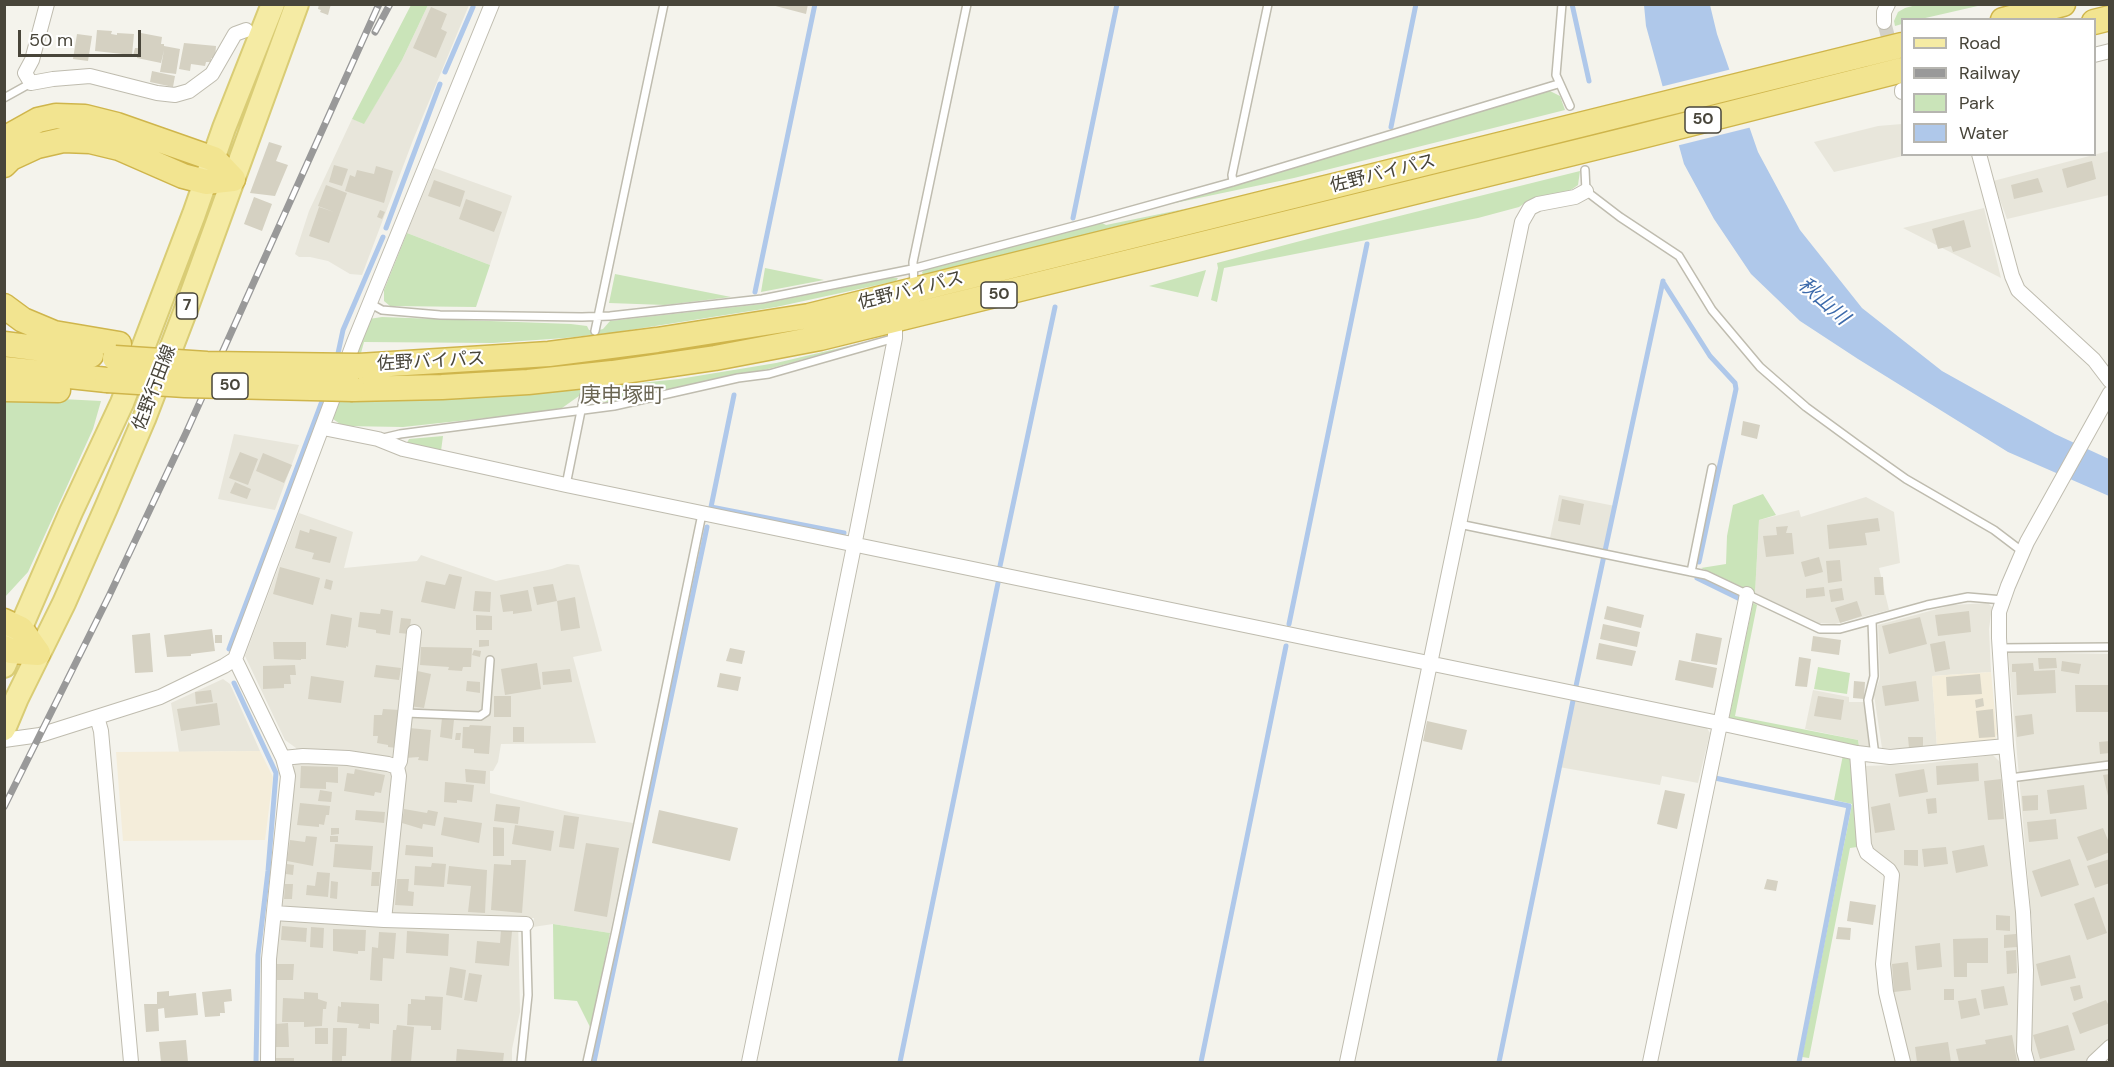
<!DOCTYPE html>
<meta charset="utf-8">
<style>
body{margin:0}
#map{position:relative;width:2114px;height:1067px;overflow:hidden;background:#f4f3ec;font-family:"DM Sans",sans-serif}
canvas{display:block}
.frame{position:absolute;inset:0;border:6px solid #48453a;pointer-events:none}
.legend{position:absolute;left:1901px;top:18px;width:195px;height:138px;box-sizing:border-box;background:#fff;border:2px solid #b6b5b0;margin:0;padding:8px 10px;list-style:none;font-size:18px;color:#48453a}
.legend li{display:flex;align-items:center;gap:12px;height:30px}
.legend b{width:30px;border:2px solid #b6b5b0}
.scale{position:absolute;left:18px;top:30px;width:123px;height:27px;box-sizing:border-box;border:3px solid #48453a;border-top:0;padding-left:8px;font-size:18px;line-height:21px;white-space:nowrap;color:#48453a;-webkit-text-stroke:4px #fff;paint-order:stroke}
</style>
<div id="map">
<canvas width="2114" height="1067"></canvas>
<div class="frame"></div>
<ul class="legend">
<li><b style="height:8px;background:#f5eba4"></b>Road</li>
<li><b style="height:8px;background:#999"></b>Railway</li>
<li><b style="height:16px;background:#cae4b9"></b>Park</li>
<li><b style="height:16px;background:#afc8ea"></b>Water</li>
</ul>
<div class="scale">50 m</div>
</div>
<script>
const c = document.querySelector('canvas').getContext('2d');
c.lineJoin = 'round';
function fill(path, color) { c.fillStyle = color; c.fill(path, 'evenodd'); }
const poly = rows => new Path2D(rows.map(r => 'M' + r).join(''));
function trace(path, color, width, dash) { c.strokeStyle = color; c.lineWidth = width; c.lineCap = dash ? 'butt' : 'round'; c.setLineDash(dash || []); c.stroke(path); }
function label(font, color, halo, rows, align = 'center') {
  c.font = font + ' "DM Sans","Noto Sans JP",sans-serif'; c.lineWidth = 4.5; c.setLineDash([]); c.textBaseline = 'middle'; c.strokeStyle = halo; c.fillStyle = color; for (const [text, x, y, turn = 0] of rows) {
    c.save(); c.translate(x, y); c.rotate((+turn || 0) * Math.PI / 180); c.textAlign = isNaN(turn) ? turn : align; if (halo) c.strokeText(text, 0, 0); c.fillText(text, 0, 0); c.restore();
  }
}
const residential = poly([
 [428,5,469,5,413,140,362,275,350,274,328,261,310,257,299,257,295,254,309,211,352,119,364,123,402,60],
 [1902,124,1902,154,1907,155,1834,172,1814,142,1878,126],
 [2109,151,2109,195,2007,219,1993,181],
 [434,168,512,196,490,265,407,233],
 [1984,208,2001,278,1903,228],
 [234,434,299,445,275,510,218,499],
 [1559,495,1615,506,1605,550,1550,538],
 [1866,497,1894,512,1900,563,1879,568,1889,610,1835,624,1819,623,1755,593,1759,520,1799,510,1801,517],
 [299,513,353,532,344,568,417,561,421,555,496,581,552,569,567,564,579,565,602,651,573,657,596,743,501,744,498,762,493,771,490,771,490,793,573,813,633,823,610,933,553,924,533,927,534,918,518,918,520,1012,512,1049,512,1062,274,1062,276,938,296,748,285,740,245,656],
 [1988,603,1992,607,1989,629,1991,672,1932,676,1937,747,1912,750,1882,748,1874,695,1880,678,1878,625,1952,605],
 [2008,652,2109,654,2109,1040,2098,1054,2086,1062,2035,1062,2030,1041,2034,973,2032,924],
 [223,679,230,684,260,751,179,752,171,703],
 [1813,690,1849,697,1849,702,1865,702,1869,747,1859,746,1858,740,1805,729],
 [1574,700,1705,725,1710,733,1698,783,1662,776,1660,785,1559,767],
 [1993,755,2000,762,2017,929,2018,1050,2021,1062,1907,1062,1889,969,1899,878,1897,871,1869,846,1865,766,1922,764]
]);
const commercial = poly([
 [1991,672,1997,734,1995,740,1937,747,1932,676],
 [260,751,273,777,265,840,123,841,116,752]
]);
const green = poly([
 [1920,4,1982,4,1982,5,1921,19,1902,20,1902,24,1895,26,1894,21,1898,12,1905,8],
 [411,5,428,5,402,60,364,124,352,119],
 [1550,91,1560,96,1565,110,1294,178,1151,208],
 [1580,171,1578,185,1568,192,1525,203,1519,207,1478,218,1224,268,1217,302,1211,300,1218,268,1217,263,1323,235],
 [1189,208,923,276,922,272,926,269,1102,223,1106,225],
 [407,233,490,265,476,307,390,306,384,301,384,290],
 [765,268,824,280,761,292],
 [1206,270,1198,297,1149,286],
 [615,274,731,297,665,305,609,303],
 [891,278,898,278,896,281,776,307,611,333,565,338,493,343,364,342,348,401,564,391,679,379,776,363,870,341,768,369,613,402,595,402,588,396,579,396,562,408,542,412,403,427,343,426,333,419,334,408,369,319,382,317,571,324,587,326,589,330,595,331,603,329,610,321,762,304],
 [42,398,101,401,93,429,28,572,5,597,5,399],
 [443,436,441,451,407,443,409,439],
 [1763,494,1776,515,1759,520,1755,593,1701,568,1726,564,1727,536,1733,505],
 [1753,603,1757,605,1735,716,1858,740,1859,746,1729,718],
 [1818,667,1850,673,1847,694,1814,689],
 [1843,755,1850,758,1851,761,1857,847,1850,848,1809,1058,1802,1057,1852,804,1834,800],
 [553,924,610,933,591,1029,577,1001,554,999]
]);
const water = poly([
 [1644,5,1710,5,1717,34,1758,152,1800,230,1862,308,1942,371,2055,434,2109,459,2109,496,2008,452,1858,359,1800,321,1751,274,1714,219,1684,164,1646,26]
]);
const pier = poly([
 [1732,69,1752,127,1676,146,1660,87]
]);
const stream = poly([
 [1572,4,1589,81],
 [445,72,473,7],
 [1391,127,1416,4],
 [1073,218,1117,4],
 [386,228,440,84],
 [1663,282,1710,356,1735,383,1736,389,1699,562],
 [755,292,815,4],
 [337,358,343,330,383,237],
 [734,395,711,507,844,533],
 [1000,566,1055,307],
 [1697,578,1744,601],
 [1289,624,1367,244],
 [229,649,324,396],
 [234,683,276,773,268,871,258,955,256,1062],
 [1715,778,1849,806,1799,1062],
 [594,1062,707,527],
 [900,1062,998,583],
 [1201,1062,1286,646],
 [1499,1062,1576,686,1663,281]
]);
const building = poly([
 [319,4,331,4,328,15,320,12,321,10,318,9],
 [768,4,808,4,806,14],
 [431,7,447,14,441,29,447,32,436,58,413,48],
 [97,30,112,31,111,34,117,35,117,33,134,34,132,55,95,51],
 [141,33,162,37,161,44,164,44,164,46,180,49,176,74,160,72,164,50,161,63,137,58,137,56,133,56,135,48,138,48],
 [77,34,92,36,88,61,73,59],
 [184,43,216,46,215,59,211,58,211,62,206,62,205,66,191,64,190,71,179,69],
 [152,71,175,76,173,87,150,82],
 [269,142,282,146,276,161,288,165,275,196,250,193],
 [2092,161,2096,179,2067,188,2062,169],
 [334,165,348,169,342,186,329,182],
 [376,166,393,171,384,203,345,191,350,175,355,177,357,170,374,174],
 [2038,178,2043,192,2014,199,2011,185],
 [434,180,465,191,460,207,428,196],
 [326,185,347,193,329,243,309,236,319,207,334,212,318,206],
 [254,197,272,204,262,231,244,224],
 [466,199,502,212,494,232,459,219],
 [380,210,385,212,382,219,377,217],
 [1964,220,1971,247,1953,252,1951,246,1938,249,1932,229],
 [1743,421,1760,425,1757,439,1741,435],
 [240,452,258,459,248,485,229,478],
 [263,453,292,465,284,483,256,471],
 [235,482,251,489,247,499,230,493],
 [1562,499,1584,504,1580,525,1558,521],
 [1878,518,1880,531,1865,533,1867,545,1829,549,1827,525],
 [1788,526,1786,533,1792,533,1794,554,1766,557,1763,536,1777,535,1776,527],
 [310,529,337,537,330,563,312,559,314,553,295,548,300,530,309,533],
 [1819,557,1823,572,1805,577,1801,562],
 [1840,560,1842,581,1828,583,1826,561],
 [280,567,320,578,313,605,273,594],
 [449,574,462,577,455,609,421,602,426,581,445,585],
 [1874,577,1883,577,1884,595,1875,595],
 [326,579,333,581,331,590,324,588],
 [553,584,557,601,537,605,533,587],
 [1824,587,1825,596,1806,598,1806,589],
 [1842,588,1844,600,1831,602,1829,590],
 [528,590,532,611,513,614,513,611,503,612,500,595],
 [475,591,491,592,490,612,473,611],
 [575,597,580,628,561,631,557,601],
 [1857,601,1862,616,1840,623,1835,608],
 [1607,606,1644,615,1641,628,1604,619],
 [381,609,393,611,390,635,376,633,376,630,358,627,360,612,380,614],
 [1969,611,1971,632,1938,636,1935,615],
 [331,614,352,618,348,647,346,646,346,648,326,645],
 [476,615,492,616,492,630,476,630],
 [1920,617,1927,644,1889,654,1882,626],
 [401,618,411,619,409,634,399,633],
 [1603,624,1640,632,1637,647,1600,639],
 [212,629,215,651,191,654,191,656,167,657,164,635],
 [150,633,153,672,135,673,132,635],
 [1696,633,1722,638,1717,665,1691,661],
 [215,635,222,635,222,643,215,643],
 [1813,636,1841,640,1839,655,1811,651],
 [479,640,489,640,489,646,479,647],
 [1945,641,1950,669,1935,672,1930,644],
 [273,642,306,642,306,659,301,659,301,660,274,659],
 [1599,643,1636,651,1632,666,1596,659],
 [421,647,472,648,471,667,463,667,462,671,448,670,449,667,420,665],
 [730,648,745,651,742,664,726,661],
 [474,650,481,651,480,657,472,655],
 [1799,657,1811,659,1807,687,1795,686],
 [2038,658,2056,658,2057,668,2039,669],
 [1679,660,1717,668,1713,688,1675,680],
 [2062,661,2081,664,2079,674,2061,671],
 [537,663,541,689,505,695,501,669],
 [2033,663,2034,671,2055,670,2056,693,2017,695,2016,672,2012,672,2012,664],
 [295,665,296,675,290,675,291,684,284,684,284,688,263,689,263,666],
 [376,665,401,668,399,680,374,677],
 [570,669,572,682,543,685,542,672],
 [413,670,431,674,424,708,409,706],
 [720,673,741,677,738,691,717,687],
 [1980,674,1982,694,1947,696,1946,677],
 [311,676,344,681,341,703,308,699],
 [467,681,480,682,480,693,466,691],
 [1854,681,1865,682,1864,699,1853,698],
 [1916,681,1919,701,1885,706,1882,686],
 [2075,685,2110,685,2110,712,2076,712],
 [211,690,213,702,196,704,195,692],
 [494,696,511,696,511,717,494,717],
 [1818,696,1844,700,1841,720,1814,716],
 [1983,698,1984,706,1976,708,1975,700],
 [217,703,220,725,181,731,177,709],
 [383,709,400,710,397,748,388,747,388,745,377,743,378,736,373,736,374,715,382,715],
 [1993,709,1995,737,1979,738,1976,711],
 [2032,714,2034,734,2017,737,2015,716],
 [442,718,454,720,452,739,440,737],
 [1427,721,1467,730,1462,750,1423,741],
 [470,725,491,726,489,754,474,753,474,749,462,748,463,727,469,727],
 [513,727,524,727,524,742,513,742],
 [409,728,431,730,428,761,418,760,419,757,405,758],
 [456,733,461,733,460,740,455,740],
 [1908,737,1923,737,1923,747,1909,748],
 [2110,741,2110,753,2100,754,2099,742],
 [1978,763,1979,781,1937,785,1936,766],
 [301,766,338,767,338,783,326,782,326,789,300,788],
 [355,769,385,775,381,793,375,792,374,796,344,791,347,773,354,774],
 [465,769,486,771,485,784,466,782],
 [1924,769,1928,792,1899,797,1895,774],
 [2110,774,2110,800,2109,800,2103,775],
 [2001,779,2004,819,1988,820,1984,781],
 [445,782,474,785,472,802,457,800,457,803,444,802],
 [2084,785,2087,809,2050,814,2047,790],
 [320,790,332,792,331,802,318,801],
 [1665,790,1685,794,1677,829,1657,824],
 [2038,795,2038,810,2023,811,2022,796],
 [1936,798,1937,813,1928,814,1926,799],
 [300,803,330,806,329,815,326,815,324,825,319,824,319,827,297,825],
 [1890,803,1895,830,1875,833,1871,807],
 [496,804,520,807,518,824,494,821],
 [404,809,427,813,428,810,438,812,435,826,423,824,422,829,402,823],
 [356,810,385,812,384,823,355,820],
 [659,810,738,828,730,861,652,843],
 [564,815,579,817,574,849,559,847],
 [444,817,482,823,479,843,441,835],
 [2056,819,2058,839,2029,842,2027,822],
 [515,825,554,831,551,851,512,844],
 [493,827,504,828,504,856,493,856],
 [331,828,339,828,339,834,331,835],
 [2103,828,2110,845,2110,852,2087,861,2077,837],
 [306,836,317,837,313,866,287,861,290,840,305,842],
 [330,836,338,836,338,842,330,842],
 [586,843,619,848,607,917,574,911],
 [335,844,373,846,371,870,333,867],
 [406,845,433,847,433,857,405,855],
 [1984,845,1988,866,1956,873,1952,851],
 [1946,847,1948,864,1924,867,1922,849],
 [1904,850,1918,850,1918,866,1904,865],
 [2070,859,2079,885,2041,897,2032,871],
 [2110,859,2110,883,2095,888,2087,866],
 [511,860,526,860,522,913,491,910,494,864,511,865],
 [432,863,446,864,444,887,414,885,415,866,431,867],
 [287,864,294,865,293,875,286,874],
 [449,866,487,870,485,913,468,912,471,886,447,884],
 [317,872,330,873,328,897,306,895,307,885,315,886],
 [372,872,380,872,379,886,371,886],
 [397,879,409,879,408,891,414,892,413,906,395,905],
 [1767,879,1778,881,1776,891,1764,889],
 [331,881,338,882,337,899,330,898],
 [285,884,293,884,292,899,284,899],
 [2094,897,2107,933,2087,940,2074,904],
 [1850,901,1876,905,1873,925,1847,921],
 [1996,915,2010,916,2010,931,1996,930],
 [282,926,307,928,306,942,281,940],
 [311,927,324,928,323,948,310,947],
 [1838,927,1851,928,1850,940,1836,939],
 [333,929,366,930,365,951,358,951,358,954,333,951],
 [501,930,512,931,509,966,475,963,477,941,500,943],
 [407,931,449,934,448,956,406,953],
 [379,932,396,933,394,959,383,958,382,981,370,980,372,947,378,948],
 [2016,934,2017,947,2004,948,2004,935],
 [1988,938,1988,963,1967,963,1967,977,1954,977,1953,939],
 [1940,943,1942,967,1917,970,1915,946],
 [2016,950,2017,973,2007,974,2006,951],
 [2070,955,2076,978,2041,986,2036,964],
 [1908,962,1911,990,1894,992,1892,964],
 [277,964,294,964,293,980,277,980],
 [450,967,466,970,462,998,446,995],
 [469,973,482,975,477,1002,464,1000],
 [2080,985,2083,998,2074,1001,2070,987],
 [2004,986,2008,1005,1984,1009,1981,990],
 [231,989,232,1001,224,1002,225,1013,220,1013,220,1016,205,1017,202,992],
 [1944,989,1954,989,1954,1000,1944,1000],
 [169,991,169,996,196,993,198,1015,165,1018,164,1008,158,1009,159,1031,146,1032,144,1004,157,1004,157,992],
 [304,992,318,993,318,999,327,1002,326,1009,323,1009,322,1026,304,1027,304,1022,282,1022,283,998,304,999],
 [425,996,443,997,441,1030,431,1030,431,1026,407,1025,408,1004,411,1004,411,999,425,1000],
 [1976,998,1980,1015,1961,1019,1958,1001],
 [2106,1000,2110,1008,2110,1023,2080,1034,2072,1013],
 [341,1002,379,1004,379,1024,370,1023,370,1029,358,1028,359,1024,337,1022,338,1006,341,1007],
 [288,1023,289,1047,276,1047,276,1024],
 [397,1025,414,1027,411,1062,391,1062,393,1030,396,1030],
 [2068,1025,2075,1050,2040,1059,2033,1035],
 [315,1028,328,1028,328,1044,315,1044],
 [333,1028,347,1028,346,1056,342,1056,342,1062,332,1062],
 [2012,1035,2017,1061,2006,1062,1959,1062,1956,1049,1986,1044,1985,1040],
 [186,1040,188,1062,161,1062,159,1042],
 [1948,1042,1951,1062,1917,1062,1915,1047],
 [457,1049,504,1053,503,1062,456,1062],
 [276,1058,294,1058,294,1062,276,1062]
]);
const minorTunnel = poly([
 [1884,22,1899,78]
]);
const service = poly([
 [1562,4,1556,75,1570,106],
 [4,98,31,83],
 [1585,170,1586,191,1620,217,1679,256,1712,310,1760,367,1806,407,1858,445,1906,479,1994,530,2023,552],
 [1233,182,1232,175,1268,4],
 [914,285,913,262,967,4],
 [371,304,382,310,440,315,582,317,610,316,762,299,912,269,1093,221,1233,182,1558,84],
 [595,331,664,4],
 [383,438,400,434,614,406,738,378,769,374,895,338],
 [566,485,584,396],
 [1459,524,1706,575,1820,629,1840,629,1927,605,1968,597,2003,600],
 [1691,572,1712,468],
 [1872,621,1874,676,1868,700,1875,756],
 [1999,648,2110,647],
 [406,713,480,716,486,712,490,660],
 [2010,778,2110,765],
 [521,1062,528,995,526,924],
 [587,1062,616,930,702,514]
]);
const minor = poly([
 [47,4,32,60,25,73,31,83,53,79,90,76,157,93,175,95,189,91,212,74,235,34,246,30],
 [1884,22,1884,12,1888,4],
 [2094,55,2110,51],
 [1902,90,1902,92],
 [1979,154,2012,276,2018,290,2094,360,2110,381],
 [323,428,378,439,403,449,566,485,1719,723,1857,753,1890,757,2006,746],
 [235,659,283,758,288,776,269,959,268,1062],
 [97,717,101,731,131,1062],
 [4,740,40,735,160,697,224,666,235,659,354,342,492,4],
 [1857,753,1864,845,1867,853,1889,870,1892,875,1883,964,1886,992,1903,1062],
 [283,758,303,756,348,758,388,764,397,767,399,776,384,920],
 [397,767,400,761,414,632],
 [274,913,384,920,526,924],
 [749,1062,854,546,895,338,895,320],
 [1347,1062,1522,222,1530,208,1538,204,1575,197,1586,191],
 [1650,1062,1747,594],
 [2027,1062,2024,1051,2026,970,2023,912,2006,746,1999,638,1999,612,2008,586,2027,542,2110,393],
 [2094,1062,2110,1047]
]);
const primary = poly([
 [4,666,71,512,122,403,194,214,224,128,273,4],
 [4,729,17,698,64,603,106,508,144,419,185,312,297,4]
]);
const trunk = poly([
 [2003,20,2063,4],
 [2094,22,2110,18],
 [4,139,38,120,56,116,85,117,117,125,214,159,233,179],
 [4,165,11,158,37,146,63,140,90,141,119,148,183,176,206,182,233,179],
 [4,306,23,320,54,333,119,344],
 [4,344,91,355],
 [359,366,549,354,657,340,809,316,1902,45],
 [4,369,107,380],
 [4,389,58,390],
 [353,389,442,387,528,382,612,373,715,358,820,338,1634,138,1902,70],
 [4,621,21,629,38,653],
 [4,648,11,651,38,653]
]);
const rail = poly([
 [375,32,390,4],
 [4,807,109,596,186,433,379,4]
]);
const trunkBridge = poly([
 [115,358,207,364,359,366],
 [107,380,185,385,353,389]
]);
const shields = [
 [1703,120,36],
 [999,295,36],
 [187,306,21],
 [230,386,36]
];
const shieldNames = [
 ["50",1703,120],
 ["50",999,295],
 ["7",187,306],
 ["50",230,386]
];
const streetNames = [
 ["佐野バイパス",1383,174,-14],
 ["佐野バイパス",911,291,-14],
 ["佐野バイパス",431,362,-3],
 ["佐野行田線",155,388,-69]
];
const waterNames = [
 ["秋山川",1823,302,41]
];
const quarterNames = [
 ["庚申塚町",622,396]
];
fill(residential, '#e8e6db');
fill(commercial, '#f4edda');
fill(green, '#cae4b9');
fill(water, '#afc8ea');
fill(pier, '#f4f3ec');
trace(stream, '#afc8ea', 5);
fill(building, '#d5d1c2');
trace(minorTunnel, '#d2d0c8', 14, [14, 7]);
trace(service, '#bfbcaf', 10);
trace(minor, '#bfbcaf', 16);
trace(primary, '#d9cc75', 26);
trace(trunk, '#cfb54b', 27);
trace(service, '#fff', 7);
trace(minor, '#fff', 14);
trace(primary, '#f5eba4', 22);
trace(trunk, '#f2e490', 24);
trace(rail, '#999', 7);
trace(rail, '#fff', 4.5, [14]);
trace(trunkBridge, '#cfb54b', 27, []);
trace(trunkBridge, '#f2e490', 24);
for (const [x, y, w] of shields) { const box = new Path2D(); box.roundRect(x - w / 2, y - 13, w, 26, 4.5); c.fillStyle = '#fff'; c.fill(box); trace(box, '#48453a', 1.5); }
label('bold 16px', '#48453a', null, shieldNames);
label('18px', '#48453a', '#fff', streetNames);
label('italic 20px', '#3c6aab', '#fff', waterNames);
label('21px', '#6a6552', '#fff', quarterNames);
</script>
